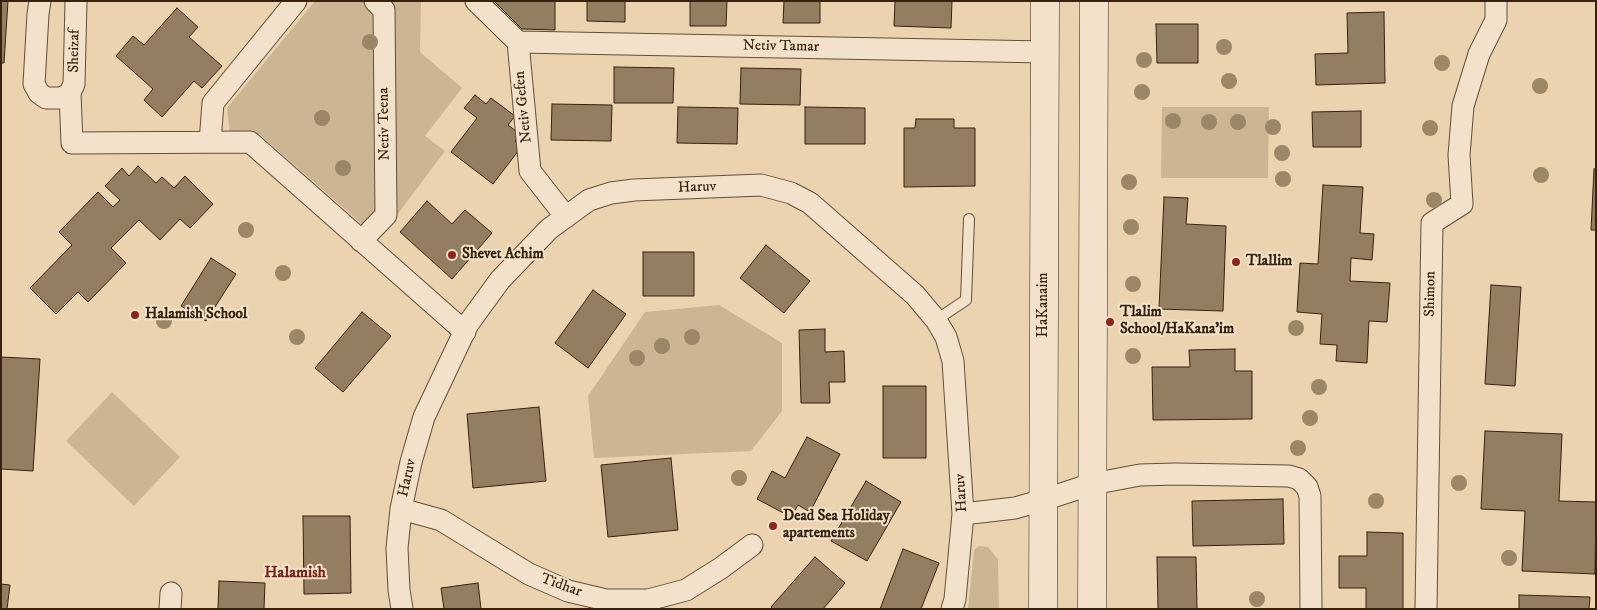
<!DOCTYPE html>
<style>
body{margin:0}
#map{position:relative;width:1597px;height:610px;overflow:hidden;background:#ebd3af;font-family:"IM FELL DW Pica",serif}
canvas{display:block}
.frame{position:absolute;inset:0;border:2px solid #36220d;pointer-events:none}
</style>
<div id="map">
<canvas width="1597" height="610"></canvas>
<div class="frame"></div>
</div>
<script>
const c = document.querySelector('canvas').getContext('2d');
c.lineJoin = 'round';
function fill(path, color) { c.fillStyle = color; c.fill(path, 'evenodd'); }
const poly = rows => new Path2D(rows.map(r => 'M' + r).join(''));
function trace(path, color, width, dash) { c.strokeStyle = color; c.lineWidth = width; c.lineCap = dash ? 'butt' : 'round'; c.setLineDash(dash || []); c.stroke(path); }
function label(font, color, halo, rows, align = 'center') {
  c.font = font + ' "IM FELL DW Pica",serif'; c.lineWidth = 4; c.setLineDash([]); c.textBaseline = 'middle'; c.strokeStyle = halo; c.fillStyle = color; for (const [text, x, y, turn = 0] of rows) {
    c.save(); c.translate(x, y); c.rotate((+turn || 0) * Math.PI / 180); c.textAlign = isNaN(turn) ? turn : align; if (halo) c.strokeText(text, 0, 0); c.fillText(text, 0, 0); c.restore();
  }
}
const green = poly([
 [315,1,421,1,420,52,462,88,425,136,445,151,379,239,259,134,230,134,227,108],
 [1162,107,1269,107,1268,178,1161,178],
 [719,305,782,343,782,411,751,451,594,458,588,396,645,312],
 [112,392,180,457,134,506,66,441],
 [979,546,988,547,998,559,999,609,968,609,974,550]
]);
const building = poly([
 [1,1,8,1,4,63,1,63,1,1],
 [494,1,555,1,555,30,522,29,494,1],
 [587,1,625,1,625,22,587,21,587,1],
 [690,1,727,1,726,26,690,26,690,1],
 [784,1,820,1,820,23,783,23,784,1],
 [895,1,952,1,951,28,894,26,895,1],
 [177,8,198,27,189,37,222,66,202,88,194,81,162,117,144,100,153,89,116,56,133,36,144,45,177,8],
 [1384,12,1385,83,1316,85,1315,54,1348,53,1347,13,1384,12],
 [1156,24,1198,24,1198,63,1157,63,1156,24],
 [614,67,674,68,673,103,614,103,614,67],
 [741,68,801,69,800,105,740,104,741,68],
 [475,95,486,104,491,98,515,116,508,125,520,134,515,141,522,146,493,184,451,152,477,118,464,108,475,95],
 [552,104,612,105,611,141,551,140,552,104],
 [678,107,738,108,737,144,677,143,678,107],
 [805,107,865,108,865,144,805,144,805,107],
 [1361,111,1361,147,1313,147,1312,112,1361,111],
 [916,119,954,119,954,128,975,128,975,186,904,187,904,128,915,128,916,119],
 [138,166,156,183,162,177,174,188,185,176,213,204,190,228,180,219,160,240,139,220,111,248,126,263,88,302,78,292,56,314,30,288,72,245,59,232,98,192,113,207,120,200,105,186,122,168,129,176,138,166],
 [1594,169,1596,169,1596,230,1591,230,1594,169],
 [1323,185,1363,187,1360,233,1374,234,1372,260,1351,258,1350,281,1390,283,1387,322,1369,321,1367,363,1336,361,1337,345,1320,344,1322,314,1297,312,1300,263,1318,264,1323,185],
 [1164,197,1188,198,1186,224,1226,226,1223,311,1159,309,1164,197],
 [427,201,452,224,465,210,492,233,452,279,400,232,427,201],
 [766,245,810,281,784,313,740,278,766,245],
 [643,252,694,252,694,296,643,296,643,252],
 [211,258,236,274,206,321,181,306,211,258],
 [1491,285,1521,287,1515,386,1485,384,1491,285],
 [593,290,626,314,588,368,555,343,593,290],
 [362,312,391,336,343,392,315,368,362,312],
 [825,329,825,352,844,351,845,382,829,382,830,403,801,403,799,330,825,329],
 [1235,349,1235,371,1252,371,1252,419,1153,420,1152,367,1190,367,1189,350,1235,349],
 [1,357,40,359,33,471,1,469,1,357],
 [883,386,926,386,926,458,883,458,883,386],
 [539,407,546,481,473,488,467,414,539,407],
 [1485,431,1562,434,1559,501,1596,502,1595,574,1522,571,1525,511,1481,509,1485,431],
 [807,437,840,454,810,512,798,505,791,517,757,499,772,471,785,478,807,437],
 [671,458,678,530,608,537,601,465,671,458],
 [866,481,901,502,867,561,831,541,866,481],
 [1283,499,1284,544,1193,546,1192,501,1283,499],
 [303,516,350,516,351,593,304,594,303,516],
 [1367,532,1403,533,1403,609,1366,609,1366,588,1339,588,1339,556,1367,556,1367,532],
 [903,549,939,563,921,609,880,609,903,549],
 [815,557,845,583,823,609,773,609,771,607,815,557],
 [1157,557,1196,557,1197,609,1158,609,1157,557],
 [219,581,265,583,264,609,218,609,219,581],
 [478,583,481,609,444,609,441,588,478,583],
 [1,584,10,585,7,609,1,609,1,584],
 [1519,595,1590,597,1589,609,1519,609,1519,595]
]);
const lane = poly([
 [936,320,966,300,969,219]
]);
const street = poly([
 [40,1,38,14,34,84,39,93,46,98,62,98,70,93,74,84,76,1],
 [476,1,518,42,530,171,566,217],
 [518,42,1045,52],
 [70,93,72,143,250,142,465,332],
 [210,142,213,103,296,1],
 [361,241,386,215,384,10,375,1],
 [401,509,441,520,529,574,568,591,606,600,648,600,686,590,721,568,752,545],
 [963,514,1015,508,1043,500,1092,484,1140,475,1175,474,1289,476,1299,479,1307,487,1310,496,1311,609],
 [170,609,171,593],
 [402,609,399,590,397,548,401,509,411,462,424,417,468,324,500,280,549,229,589,200,611,193,634,190,761,185,791,193,810,203,915,295,936,320,946,337,953,361,963,514,955,599,952,609],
 [1426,609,1432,223,1462,204,1459,155,1463,106,1479,54,1496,20,1496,1]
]);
const secondary = poly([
 [1043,609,1045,1],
 [1092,609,1094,1]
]);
const trees = [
 [370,42],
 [1224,47],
 [1144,60],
 [1442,63],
 [1229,81],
 [1540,86],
 [1142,92],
 [322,118],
 [1173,121],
 [1209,122],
 [1238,122],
 [1273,127],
 [1430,128],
 [1282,153],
 [343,168],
 [1541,175],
 [1283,179],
 [1129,182],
 [1434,200],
 [1131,227],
 [246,230],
 [283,273],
 [1133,284],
 [164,321],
 [1296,328],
 [297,337],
 [692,337],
 [662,346],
 [1133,356],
 [637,358],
 [1319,387],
 [1310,418],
 [1298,448],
 [739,478],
 [1459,483],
 [1376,501],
 [1509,558],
 [1257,599]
];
const markers = [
 [452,255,5,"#8f2418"],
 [1236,262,5,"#8f2418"],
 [135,315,5,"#8f2418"],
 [1110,322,5,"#8f2418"],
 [773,526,5,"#8f2418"]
];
const streetNames = [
 ["Netiv Tamar",781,47,1],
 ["Sheizaf",75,51,-89],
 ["Netiv Gefen",524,107,-96],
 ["Netiv Teena",385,124,-91],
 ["Haruv",697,188,-2],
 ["Shimon",1431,294,-89],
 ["HaKanaim",1044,305,-90],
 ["Haruv",408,478,-77],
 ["Haruv",962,493,-93],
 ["Tidhar",561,586,20]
];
const poiNames = [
 ["Shevet Achim",462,255],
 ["Tlallim",1246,262],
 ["Tlalim",1120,313],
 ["School/HaKana'im",1120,330],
 ["Halamish School",145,315],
 ["Dead Sea Holiday",783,517],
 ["apartements",783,534]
];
const neighbourhoodNames = [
 ["Halamish",295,574]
];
fill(green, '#ccb593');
fill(building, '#947e61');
trace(building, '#36220d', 1);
trace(lane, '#634e36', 12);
trace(street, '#634e36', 23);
trace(secondary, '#36220d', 29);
trace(lane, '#f2e2cb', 10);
trace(street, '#f2e2cb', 21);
trace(secondary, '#f2e2cb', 28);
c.fillStyle = '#9c8668';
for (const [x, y] of trees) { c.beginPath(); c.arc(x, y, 8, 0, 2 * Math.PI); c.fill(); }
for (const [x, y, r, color] of markers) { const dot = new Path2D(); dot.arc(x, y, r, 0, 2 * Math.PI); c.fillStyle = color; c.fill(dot); trace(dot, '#f2e2cb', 2); }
label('15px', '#36220d', '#f2e2cb', streetNames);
label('bold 15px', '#36220d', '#f2e2cb', poiNames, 'left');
label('bold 16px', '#7a1f14', '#f2e2cb', neighbourhoodNames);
</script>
